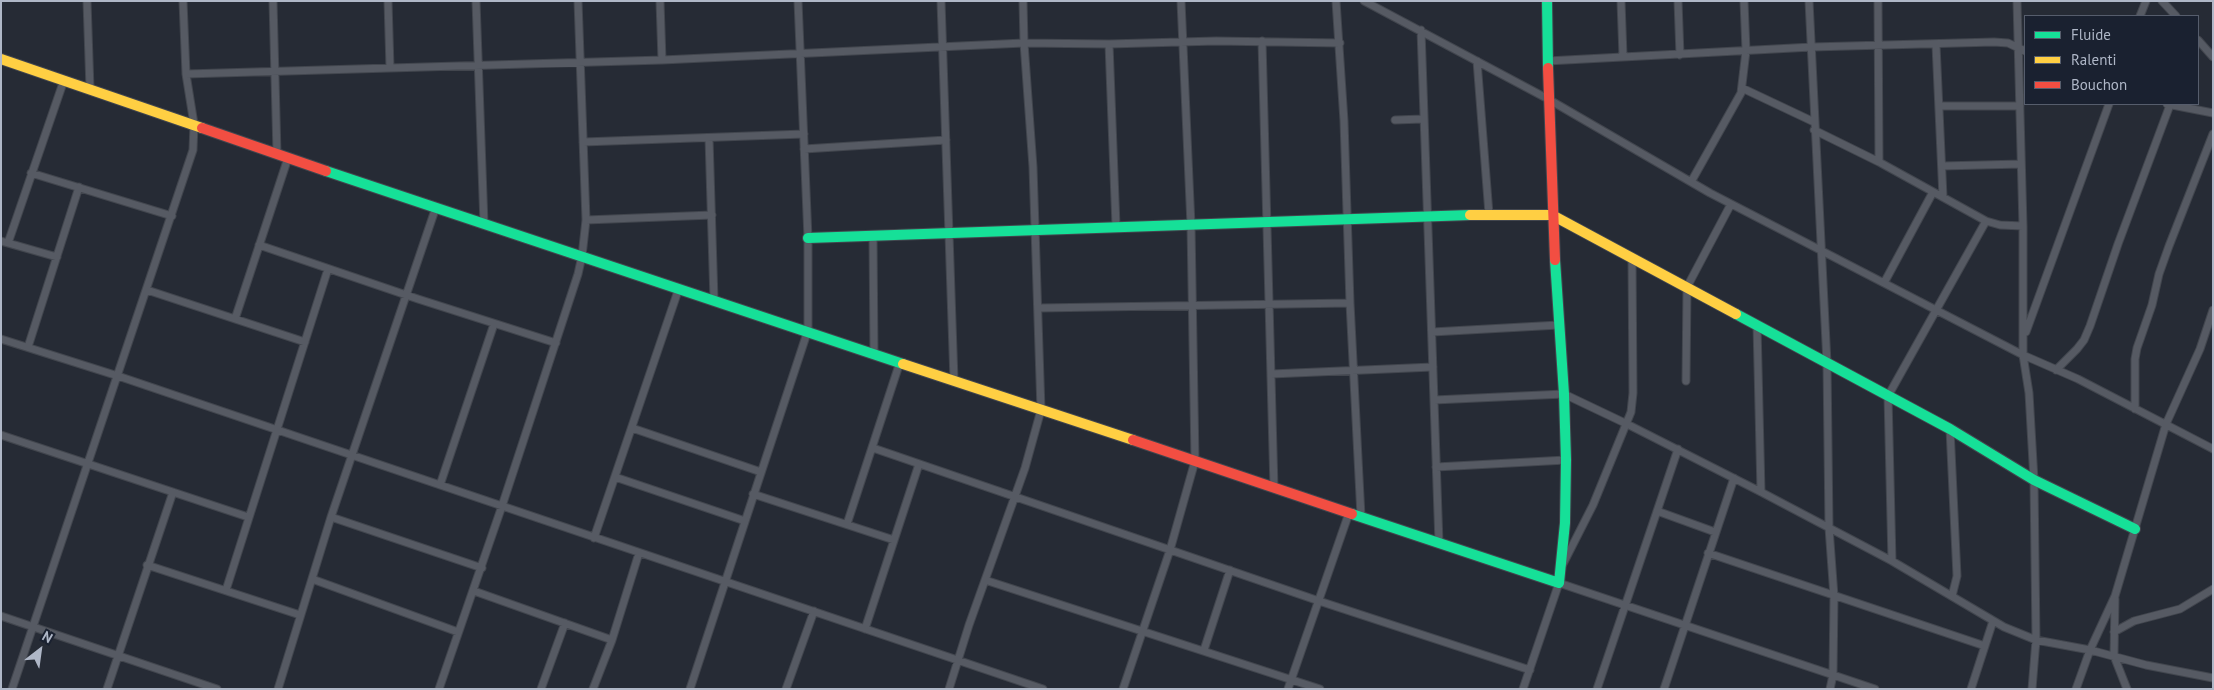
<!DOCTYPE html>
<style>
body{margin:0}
#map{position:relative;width:2214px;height:690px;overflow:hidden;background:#262b35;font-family:"PT Sans",sans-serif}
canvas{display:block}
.frame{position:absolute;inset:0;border:2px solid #afb7c7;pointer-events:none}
.legend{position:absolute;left:2024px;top:15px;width:175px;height:90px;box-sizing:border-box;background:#1a2130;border:1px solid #565d6c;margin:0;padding:6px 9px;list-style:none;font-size:15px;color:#afb7c7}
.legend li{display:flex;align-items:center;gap:10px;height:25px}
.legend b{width:25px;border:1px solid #565d6c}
.north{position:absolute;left:15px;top:625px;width:50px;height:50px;-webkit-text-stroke:4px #1a2130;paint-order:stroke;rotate:30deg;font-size:14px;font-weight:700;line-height:20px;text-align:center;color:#afb7c7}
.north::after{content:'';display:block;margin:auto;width:18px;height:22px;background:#afb7c7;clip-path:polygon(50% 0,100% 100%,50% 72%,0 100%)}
</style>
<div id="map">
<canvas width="2214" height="690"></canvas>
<div class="frame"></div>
<ul class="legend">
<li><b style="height:6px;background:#16e098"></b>Fluide</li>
<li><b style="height:6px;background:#ffcf43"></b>Ralenti</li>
<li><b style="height:6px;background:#f24e42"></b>Bouchon</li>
</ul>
<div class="north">N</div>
</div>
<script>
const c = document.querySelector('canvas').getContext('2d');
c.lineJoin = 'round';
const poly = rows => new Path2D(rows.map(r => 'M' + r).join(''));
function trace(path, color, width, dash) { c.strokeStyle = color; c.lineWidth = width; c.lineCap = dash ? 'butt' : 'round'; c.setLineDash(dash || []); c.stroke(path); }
const street = poly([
 [87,1,90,89],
 [273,1,277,154],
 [388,1,390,68],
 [476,1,484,224],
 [660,1,662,60],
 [941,1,954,380],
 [1336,1,1344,121,1350,303,1361,516],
 [1364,1,1548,99,1710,193,2023,355,2023,226,2017,1],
 [1621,1,1623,56],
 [1678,1,1680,55],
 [1809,1,1827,363,1829,528,1834,596,1833,675,1830,689],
 [1878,1,1879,162],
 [2162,1,2176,16],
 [2140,16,2146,1],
 [1421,30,1439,543],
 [2198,40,2213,57],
 [1262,41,1274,488],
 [1109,44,1116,226],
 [1936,45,1943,197],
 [1477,61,1489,214],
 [1547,61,1812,47,1994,42,2008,43,2025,51],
 [186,74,662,60,1024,43,1109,44,1216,41,1340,43],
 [1742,88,1814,122],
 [2167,104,2213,113],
 [1939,106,2020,106],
 [1395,120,1423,119],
 [1814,130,1879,162,1986,221,2000,225,2023,226],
 [709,138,714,300],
 [583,142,804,134],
 [804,149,946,140],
 [1942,166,2021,164],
 [31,173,172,216],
 [1691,182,1741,93,1746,51,1744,1],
 [586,220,712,215],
 [873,236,874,354],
 [1,241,57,257],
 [8,243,64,80],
 [259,245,418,299,556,343],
 [1884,283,1933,192],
 [147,290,305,342],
 [1039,308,1350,303],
 [235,319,288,158],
 [1757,325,1761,492],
 [1432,332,1559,325],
 [2026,332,2109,104],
 [1,339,118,376,1043,689],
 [28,347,79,187],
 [2023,355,2029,393,2034,480,2036,640,2032,689],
 [2023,355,2078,379,2213,449],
 [2056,370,2077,349,2084,340,2090,326,2118,244,2170,105],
 [1271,374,1433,367],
 [1686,381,1687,287,1731,204],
 [1434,400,1564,394,1627,424,1761,492,1892,561,2004,627,2036,640,2090,650,2115,596,2166,424,2200,349,2213,310],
 [2135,409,2135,359,2137,348,2152,305,2159,274,2169,246,2213,134],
 [632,428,761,472],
 [1950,429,1957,576,1952,596],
 [1,435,248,517],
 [873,448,1319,601,1530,670],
 [1436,467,1566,460],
 [615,477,745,521],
 [440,485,494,324],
 [753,494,894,540],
 [1657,511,1715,532],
 [331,517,482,568],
 [847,524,900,362],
 [594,538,679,288],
 [1708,553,1985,646],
 [1892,561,1888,396,1986,221],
 [1563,564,1593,505,1631,412,1633,393,1632,257],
 [147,565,300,615],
 [312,579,458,632],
 [985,580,1320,689],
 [226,590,328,269],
 [474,591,612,640],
 [2115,599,2114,656,2127,689],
 [1,616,217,689],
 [865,629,919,464],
 [2114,632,2134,621,2180,609,2213,589],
 [1204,650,1230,570],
 [12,689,193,150,194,124,186,74,183,1],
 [107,689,173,492],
 [278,689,331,517,436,207],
 [439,689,502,506,578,274,582,256,586,220,578,1],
 [541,689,565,623],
 [593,689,612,640,639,553],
 [690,689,808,330,808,238,798,1],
 [786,689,814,611],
 [949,689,969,625,1025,468,1041,410,1033,167,1024,43,1023,1],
 [1123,689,1170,550,1195,461,1191,225,1181,1],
 [1288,689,1349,513],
 [1523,689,1559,583,1875,689],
 [1597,689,1678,449],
 [1664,689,1734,478],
 [1971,689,1993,621],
 [2076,689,2090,650,2146,665,2213,678]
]);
const fast = poly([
 [1547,1,1548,68],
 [326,171,903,364],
 [808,238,1470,215],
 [1736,314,1950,429,2034,480,2135,529],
 [1352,514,1559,583,1565,523,1566,460,1564,394,1555,260]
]);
const slow = poly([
 [1,59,202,128],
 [1470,215,1552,215,1736,314],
 [903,364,1133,440]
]);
const jam = poly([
 [1548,68,1555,260],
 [202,128,326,171],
 [1133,440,1352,514]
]);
trace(street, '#42464e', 9);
trace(fast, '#42464e', 12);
trace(slow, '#42464e', 12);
trace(jam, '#42464e', 12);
trace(street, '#565a63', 7);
trace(fast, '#16e098', 10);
trace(slow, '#ffcf43', 10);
trace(jam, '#f24e42', 10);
</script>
